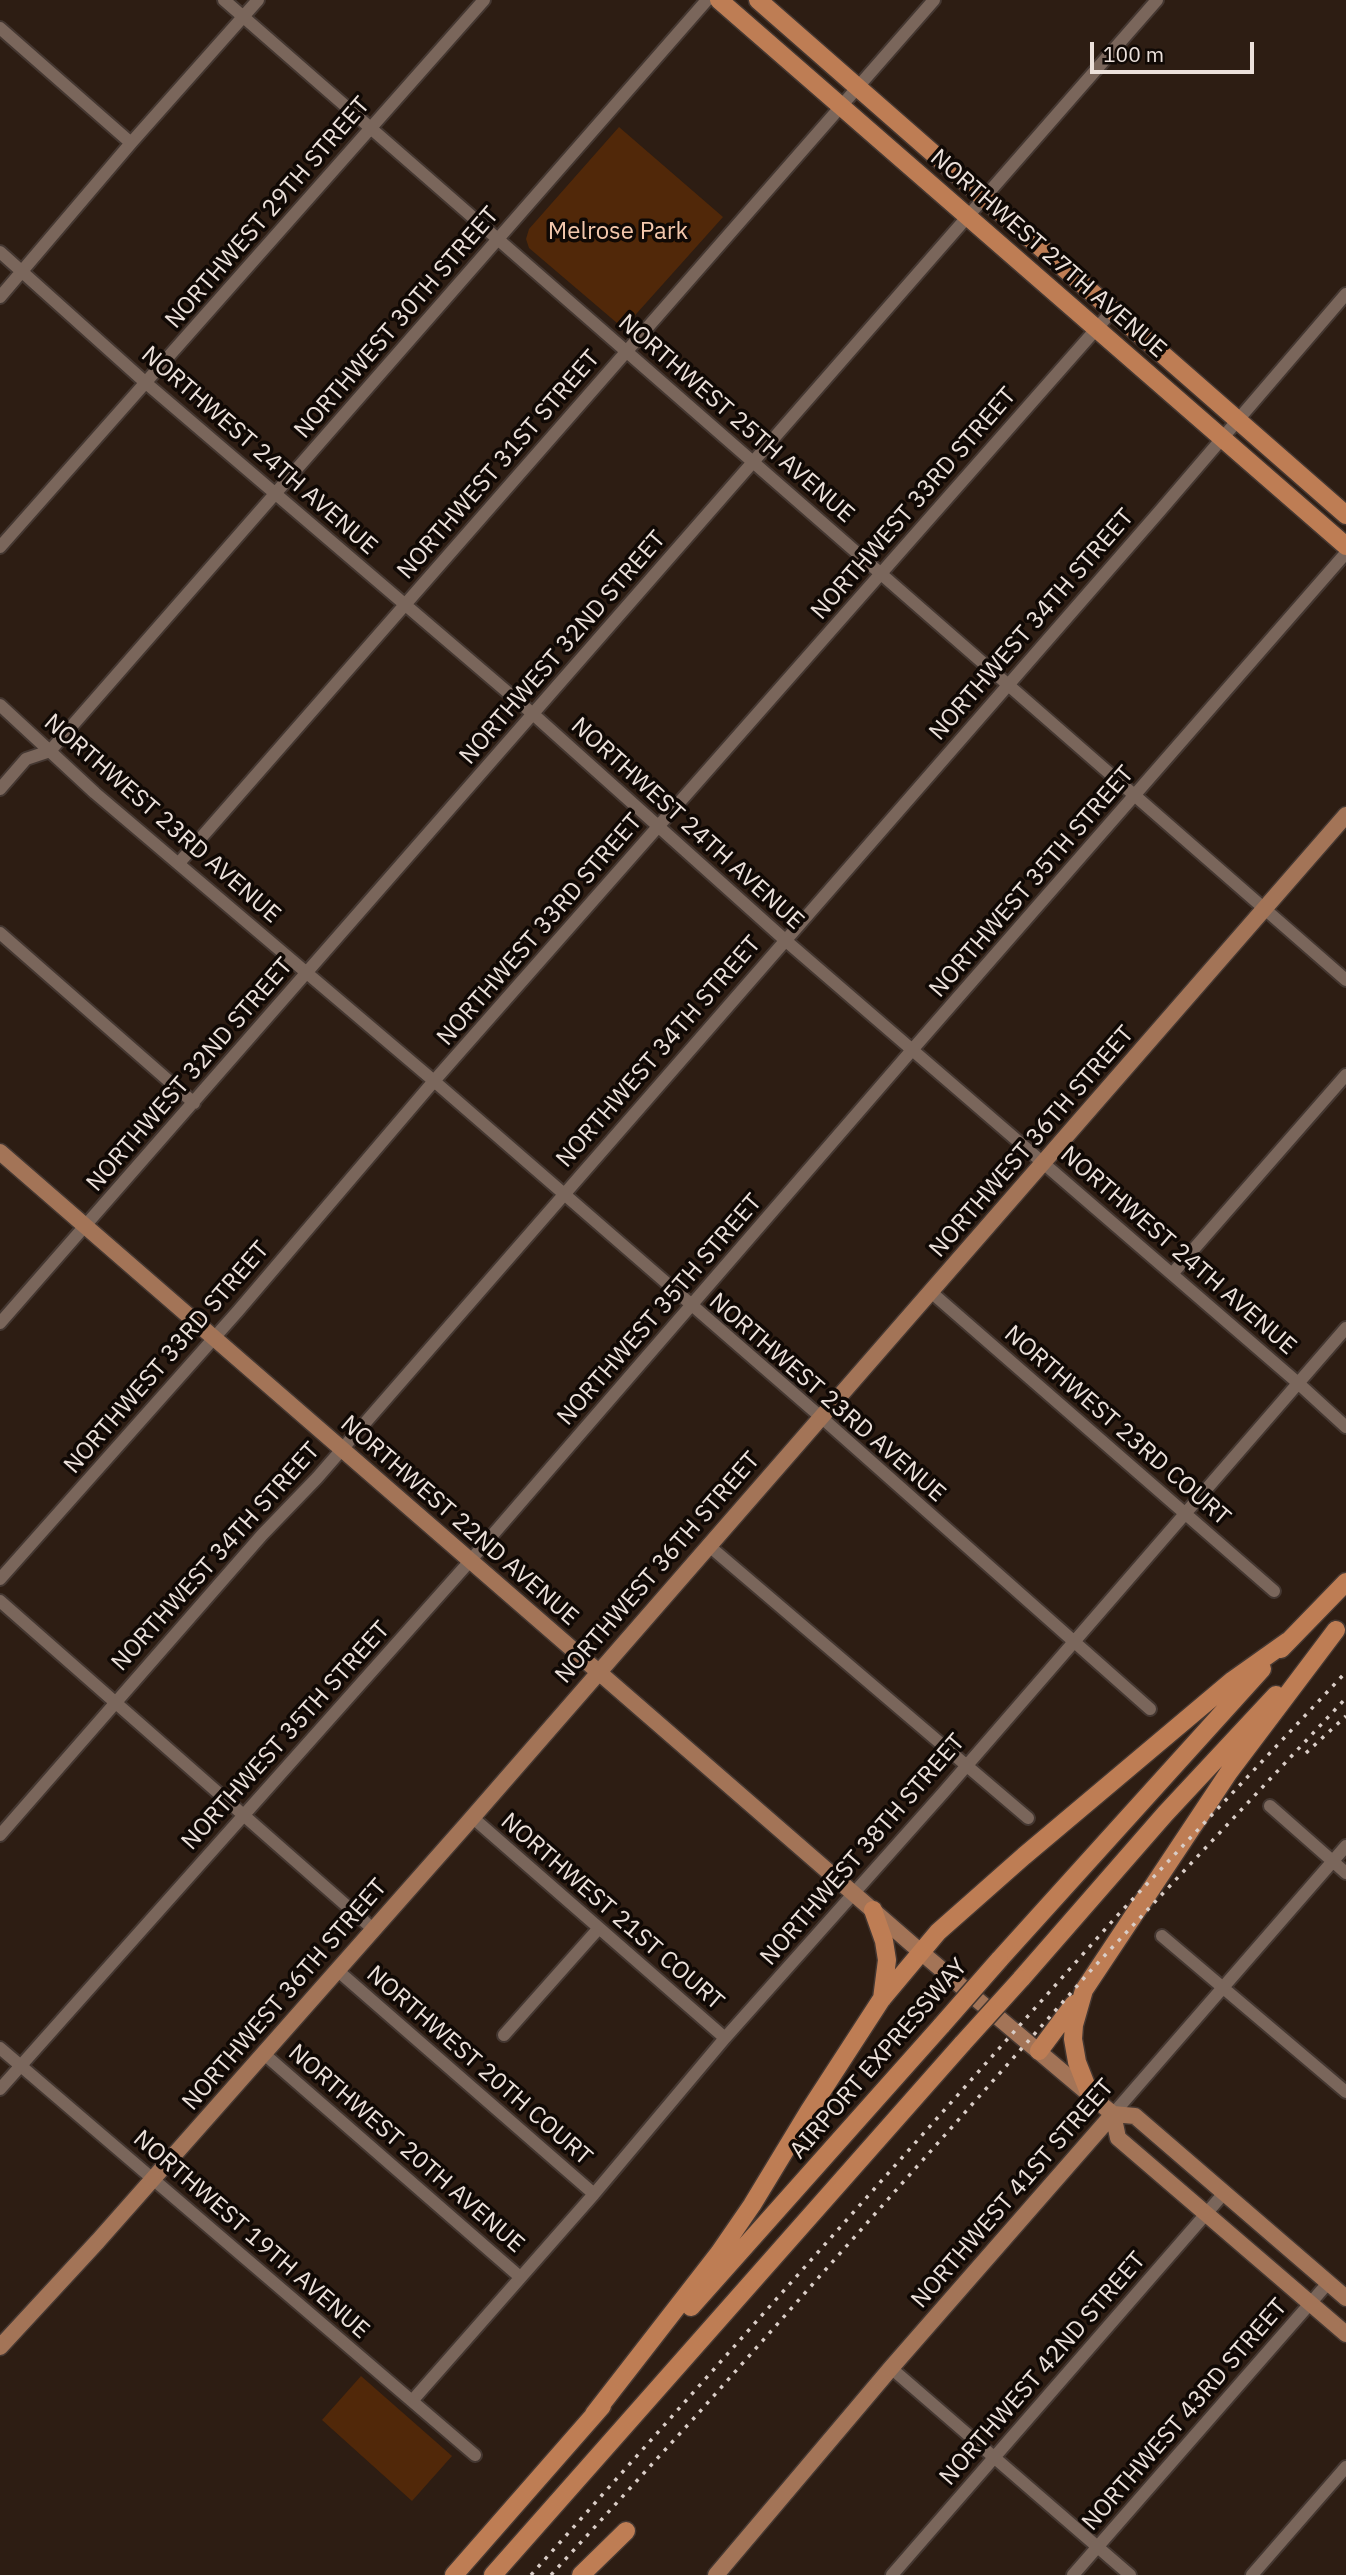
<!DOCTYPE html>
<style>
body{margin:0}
#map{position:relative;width:1346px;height:2575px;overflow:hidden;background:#2d1d13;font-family:"IBM Plex Sans",sans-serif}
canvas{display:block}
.scale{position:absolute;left:1090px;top:42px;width:164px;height:32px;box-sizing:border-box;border:4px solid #ece1db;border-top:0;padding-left:9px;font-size:21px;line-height:24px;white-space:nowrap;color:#ece1db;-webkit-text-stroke:5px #100905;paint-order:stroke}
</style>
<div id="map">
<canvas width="1346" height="2575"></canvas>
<div class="scale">100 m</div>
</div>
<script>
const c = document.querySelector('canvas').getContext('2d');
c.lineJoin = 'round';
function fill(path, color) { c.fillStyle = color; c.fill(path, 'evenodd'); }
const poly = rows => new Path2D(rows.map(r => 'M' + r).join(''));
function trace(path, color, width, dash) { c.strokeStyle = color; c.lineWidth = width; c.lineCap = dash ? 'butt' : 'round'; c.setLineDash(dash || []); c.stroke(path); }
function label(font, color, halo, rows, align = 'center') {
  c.font = font + ' "IBM Plex Sans",sans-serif'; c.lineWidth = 7; c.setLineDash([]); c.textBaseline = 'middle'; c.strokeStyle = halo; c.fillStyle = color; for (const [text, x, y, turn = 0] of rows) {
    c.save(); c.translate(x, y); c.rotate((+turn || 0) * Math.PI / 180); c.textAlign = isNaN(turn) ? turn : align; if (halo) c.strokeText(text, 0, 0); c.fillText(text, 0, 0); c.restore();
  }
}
const green = poly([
 [619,127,723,217,629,322,617,323,529,248,526,239,529,229],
 [361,2376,452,2456,412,2501,322,2420]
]);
const minor = poly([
 [224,0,1346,980],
 [0,28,131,143],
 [0,252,146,383,533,714,785,940,1298,1383,1346,1427],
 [0,297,131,143,258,0],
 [0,547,484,0],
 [0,705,95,793,434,1081,822,1418,1150,1709],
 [0,789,26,759,50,751,707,0],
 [179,863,934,0],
 [0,933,194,1103],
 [1172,1274,1346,1075],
 [931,1292,1274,1591],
 [0,1323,1157,0],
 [708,1545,1028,1818],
 [0,1579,238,1311,434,1081,1113,310],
 [0,1601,373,1929],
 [1270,1806,1346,1873],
 [472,1817,725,2038],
 [0,1835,262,1535,317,1478,1159,512,1346,294],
 [1162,1936,1346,2092],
 [337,1970,594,2194],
 [504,2035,599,1928],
 [0,2048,475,2455],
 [263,2053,520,2277],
 [0,2089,470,1561,912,1050,1346,553],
 [1113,2114,1346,1846],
 [891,2368,1130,2575],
 [412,2401,594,2194,725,2038,943,1793,1346,1328],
 [892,2575,1225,2192],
 [1073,2575,1328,2283],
 [1252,2575,1346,2467]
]);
const major = poly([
 [0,1152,922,1953,1090,2095,1113,2114,1118,2138,1346,2334],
 [1113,2114,1135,2116,1346,2298],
 [0,2347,98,2241,465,1826,1346,815],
 [716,2575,891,2368,1113,2114]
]);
const highway = poly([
 [719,0,1346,546],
 [758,0,1346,515],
 [1281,1649,1346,1582],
 [873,1910,884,1941,887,1960,882,1999],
 [999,1960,1262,1669],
 [1021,1979,1165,1814,1276,1695],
 [1039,2051,1074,2004],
 [1090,2095,1077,2062,1073,2039,1074,2025,1084,1990,1229,1772,1336,1630],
 [691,2307,942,2025],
 [594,2414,719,2253,752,2205,809,2111,881,2000,938,1932,1024,1856,1233,1680,1288,1641],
 [454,2575,602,2406],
 [493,2575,963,2043],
 [581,2575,626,2531]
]);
const rail = poly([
 [1306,1753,1346,1716],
 [531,2575,1116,1917,1346,1672],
 [551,2575,695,2417,1093,1968,1346,1698]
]);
const highwayBridge = poly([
 [942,2025,999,1960],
 [963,2043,1021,1979]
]);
const streetNames = [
 ["NORTHWEST 29TH STREET",268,213,-49],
 ["NORTHWEST 27TH AVENUE",1048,254,41],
 ["NORTHWEST 30TH STREET",397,323,-49],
 ["NORTHWEST 25TH AVENUE",736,419,41],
 ["NORTHWEST 24TH AVENUE",259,451,41],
 ["NORTHWEST 31ST STREET",499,465,-49],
 ["NORTHWEST 33RD STREET",914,504,-49],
 ["NORTHWEST 34TH STREET",1032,625,-49],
 ["NORTHWEST 32ND STREET",563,648,-49],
 ["NORTHWEST 23RD AVENUE",162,819,41],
 ["NORTHWEST 24TH AVENUE",687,824,42],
 ["NORTHWEST 35TH STREET",1032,882,-49],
 ["NORTHWEST 33RD STREET",540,930,-49],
 ["NORTHWEST 34TH STREET",659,1052,-49],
 ["NORTHWEST 32ND STREET",190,1075,-49],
 ["NORTHWEST 36TH STREET",1032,1142,-49],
 ["NORTHWEST 24TH AVENUE",1178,1251,41],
 ["NORTHWEST 35TH STREET",660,1310,-49],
 ["NORTHWEST 33RD STREET",167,1358,-49],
 ["NORTHWEST 23RD AVENUE",827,1398,41],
 ["NORTHWEST 23RD COURT",1117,1426,41],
 ["NORTHWEST 22ND AVENUE",459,1521,41],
 ["NORTHWEST 34TH STREET",216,1557,-48],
 ["NORTHWEST 36TH STREET",658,1568,-49],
 ["NORTHWEST 35TH STREET",286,1736,-48],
 ["NORTHWEST 38TH STREET",863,1850,-49],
 ["NORTHWEST 21ST COURT",612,1912,41],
 ["NORTHWEST 36TH STREET",285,1995,-49],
 ["AIRPORT EXPRESSWAY",879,2059,-49],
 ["NORTHWEST 20TH COURT",479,2066,41],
 ["NORTHWEST 20TH AVENUE",406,2149,41],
 ["NORTHWEST 41ST STREET",1013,2194,-49],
 ["NORTHWEST 19TH AVENUE",251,2235,41],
 ["NORTHWEST 42ND STREET",1043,2369,-49],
 ["NORTHWEST 43RD STREET",1185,2415,-49]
];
const parkNames = [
 ["Melrose Park",618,232]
];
fill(green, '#512809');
trace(minor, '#443731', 16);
trace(major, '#443731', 19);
trace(highway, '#443731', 21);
trace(minor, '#7a665b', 12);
trace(major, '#a37457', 16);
trace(highway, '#be7d54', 18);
trace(rail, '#d9cdc7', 3.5, [3.5, 7]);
trace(highwayBridge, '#443731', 21, []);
trace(highwayBridge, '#be7d54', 18);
label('24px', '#ece1db', '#100905', streetNames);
label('24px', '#f3c7ac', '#100905', parkNames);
</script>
